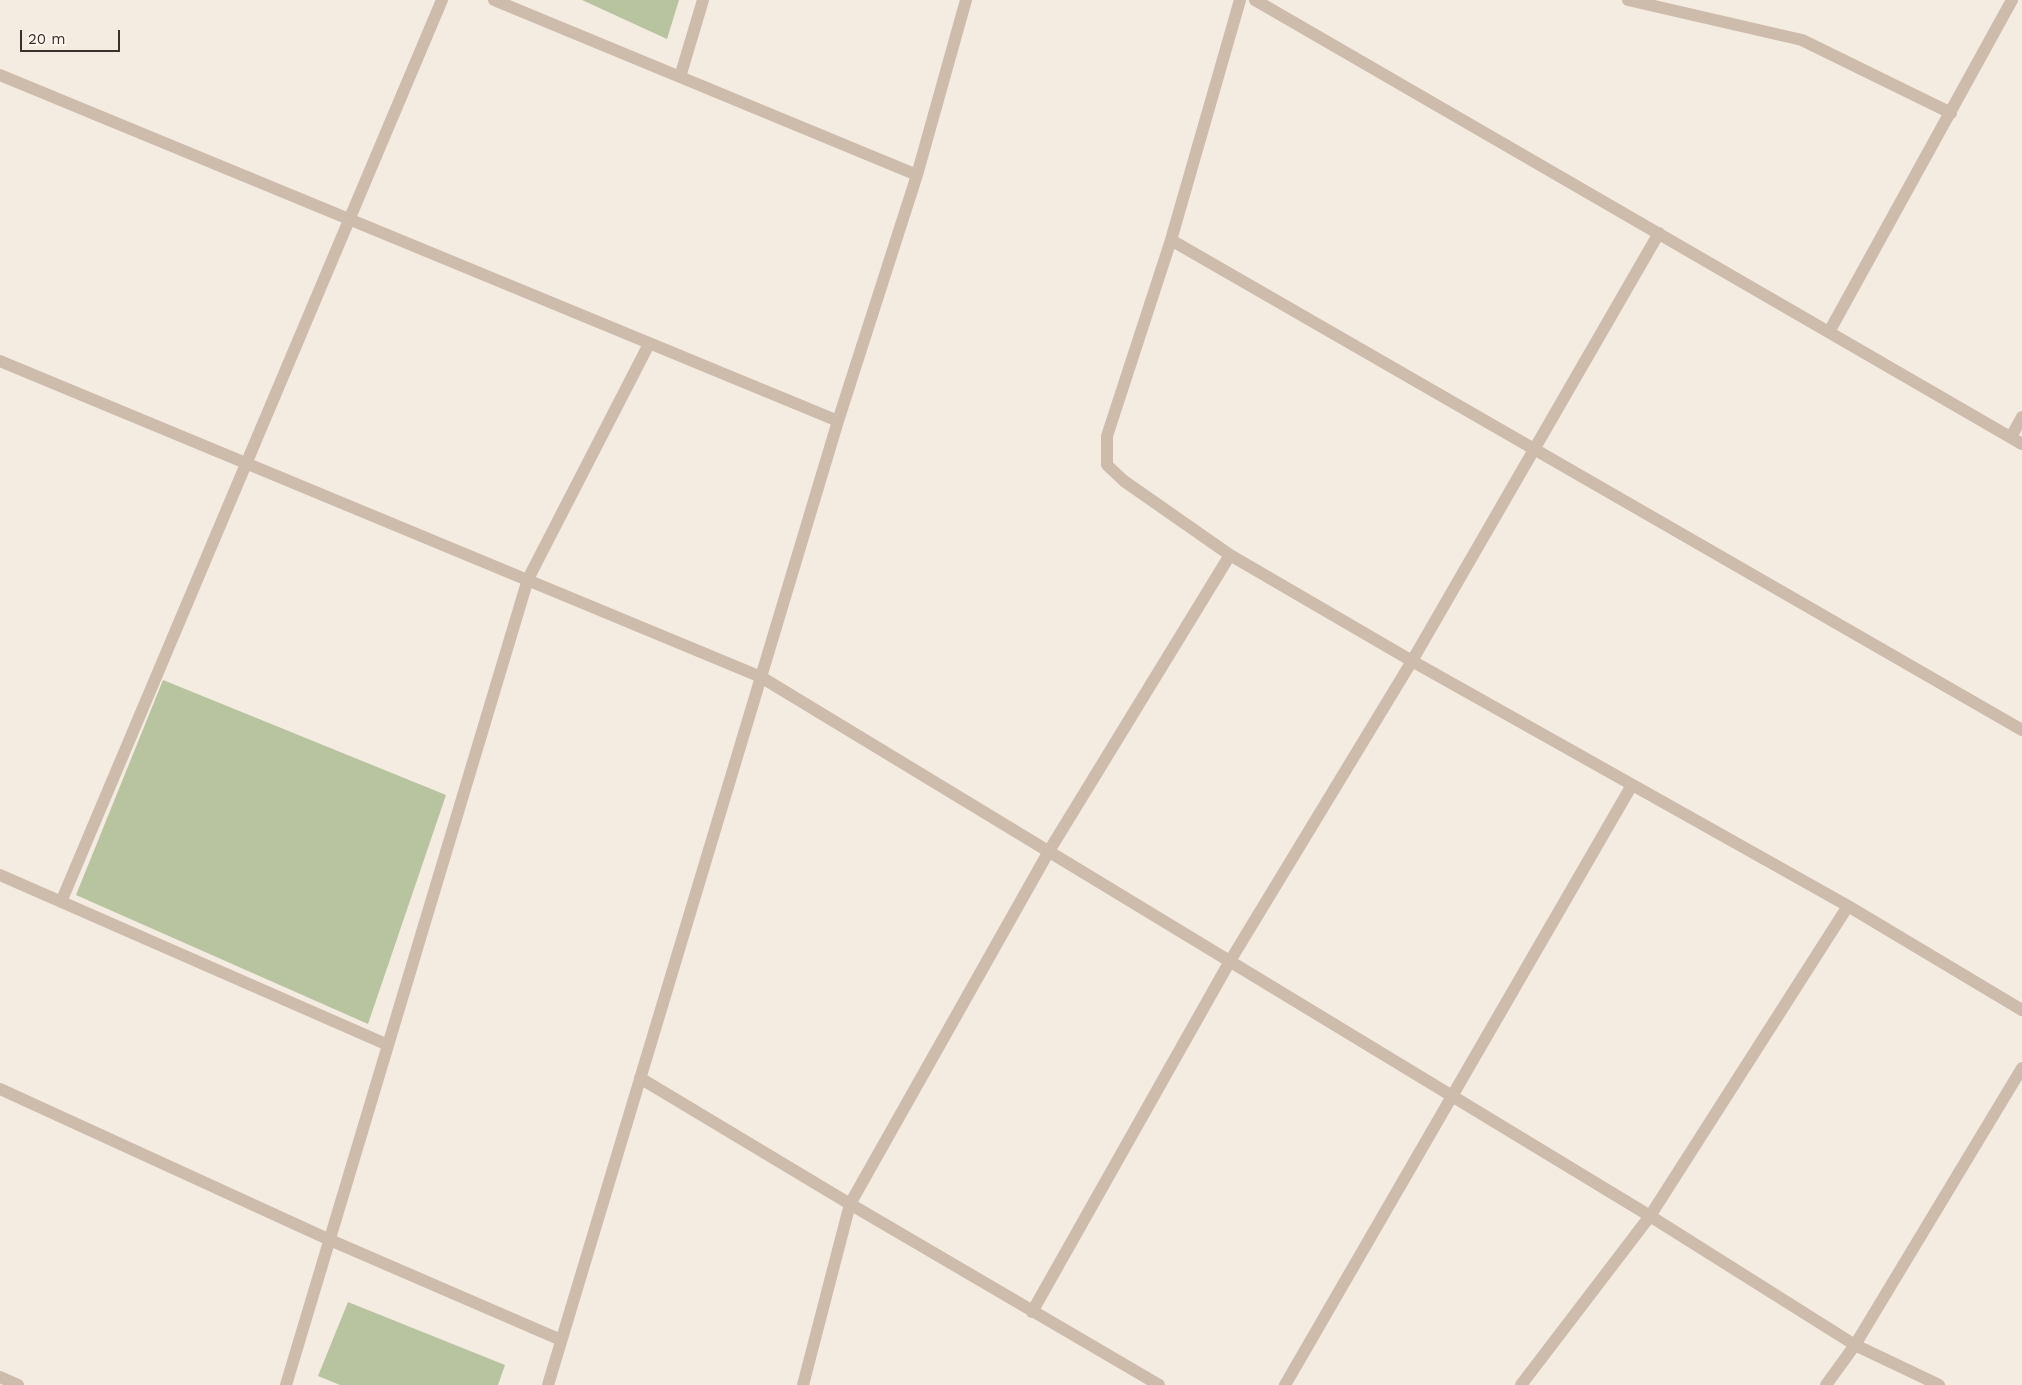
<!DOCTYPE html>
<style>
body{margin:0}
#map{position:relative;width:2022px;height:1385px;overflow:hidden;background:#f4ebe1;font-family:"Work Sans",sans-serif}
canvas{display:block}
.scale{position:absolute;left:20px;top:30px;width:100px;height:22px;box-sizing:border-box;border:2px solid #3b302b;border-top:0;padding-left:6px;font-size:15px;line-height:18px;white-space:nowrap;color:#3b302b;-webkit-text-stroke:4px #fbf5ee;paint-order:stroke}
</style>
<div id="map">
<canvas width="2022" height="1385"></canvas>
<div class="scale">20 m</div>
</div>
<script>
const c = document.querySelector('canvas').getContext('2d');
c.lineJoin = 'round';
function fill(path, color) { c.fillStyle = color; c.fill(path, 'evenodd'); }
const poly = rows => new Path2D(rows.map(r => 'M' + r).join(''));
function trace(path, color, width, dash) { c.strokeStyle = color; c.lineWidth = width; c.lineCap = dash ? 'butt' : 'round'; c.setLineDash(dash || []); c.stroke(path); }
const green = poly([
 [582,0,679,0,667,39],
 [163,680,446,795,368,1024,76,895],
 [348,1302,505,1365,498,1385,340,1385,318,1376]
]);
const minor = poly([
 [494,0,917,175],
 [1240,0,1171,240,1107,436,1107,465,1124,481,1230,555,1412,661,1848,906,2022,1010],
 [1255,0,2022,444],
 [1628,0,1802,40,1951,113],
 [0,75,838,421],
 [680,77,703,0],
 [1171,240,2022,730],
 [1829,332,2012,0],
 [0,361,761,677,1650,1216,1855,1345,1939,1385],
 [2011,437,2022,417],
 [0,875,388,1045],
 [61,902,442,0],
 [640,1078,850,1204,1159,1385],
 [0,1089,330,1240,561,1340],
 [1032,1312,1230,961,1412,661,1659,233],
 [0,1377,18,1385],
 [286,1385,528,579,649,344],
 [548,1385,838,421,917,175,966,0],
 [803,1385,850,1204,1049,851,1230,555],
 [1285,1385,1632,785],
 [1521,1385,1650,1216,1848,906],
 [1826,1385,1855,1345,2022,1068]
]);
fill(green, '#b8c4a0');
trace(minor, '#cdbbac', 12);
</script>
